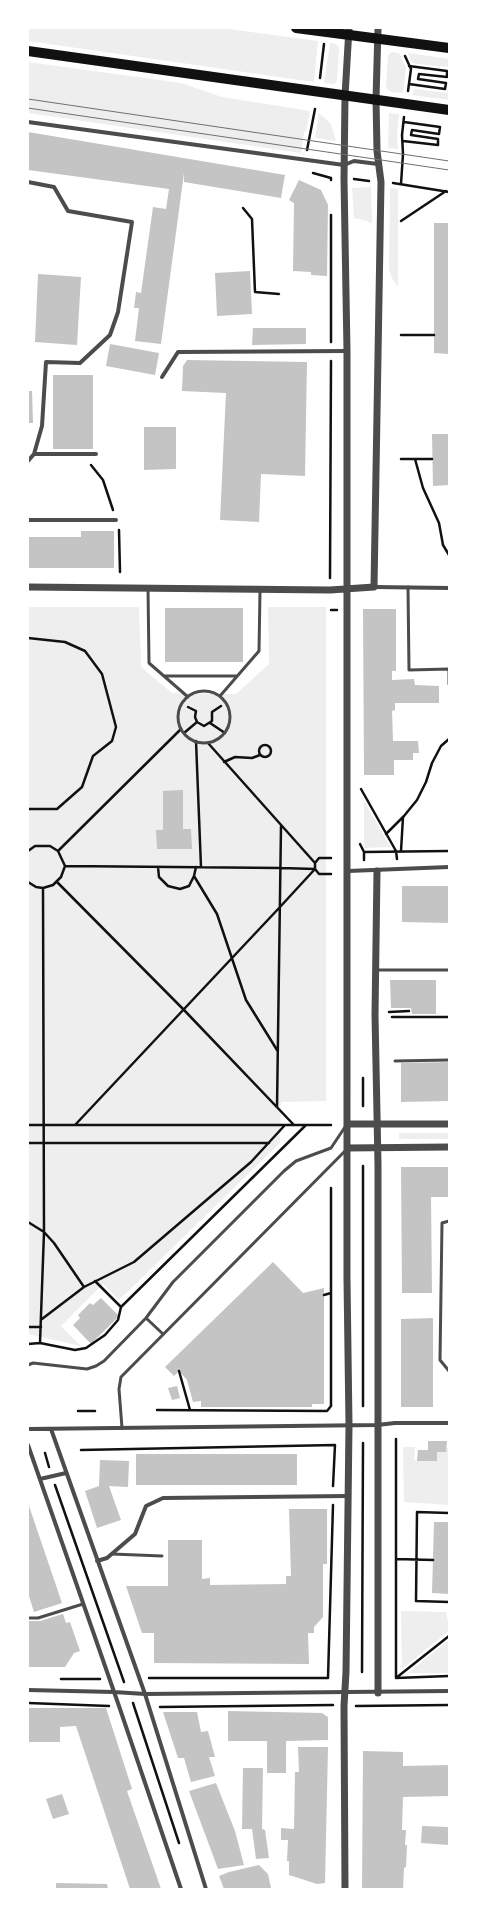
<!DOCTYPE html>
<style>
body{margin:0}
#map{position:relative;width:477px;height:1917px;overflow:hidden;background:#fff;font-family:Overpass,sans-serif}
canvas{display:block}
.frame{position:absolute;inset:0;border:29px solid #fff;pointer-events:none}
</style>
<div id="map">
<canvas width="477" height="1917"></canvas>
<div class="frame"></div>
</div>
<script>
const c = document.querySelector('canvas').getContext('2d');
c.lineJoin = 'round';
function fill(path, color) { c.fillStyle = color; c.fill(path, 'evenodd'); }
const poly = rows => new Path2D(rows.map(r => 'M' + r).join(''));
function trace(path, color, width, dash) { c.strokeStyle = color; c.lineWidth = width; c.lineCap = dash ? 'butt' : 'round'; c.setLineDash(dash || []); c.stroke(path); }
const green = poly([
 [28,28,221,28,318,41,314,82,28,41],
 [330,43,336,44,339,48,337,81,334,84,324,83],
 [391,52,399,53,406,68,403,93,391,92,386,88,388,55],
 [408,53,449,59,449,67,416,64,411,61],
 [28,62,181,83,222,97,310,111,306,132,304,132,301,153,28,113],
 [449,82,449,100,412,95,415,89,447,93],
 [319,113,331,124,336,141,315,138],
 [389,113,399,114,397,136,398,149,388,148],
 [371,187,372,223,370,223,367,221,354,218,352,188],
 [390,188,398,189,398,287,392,278,389,269],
 [28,607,139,607,141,667,172,693,236,694,269,664,268,607,326,607,326,1101,281,1102,280,1143,119,1300,103,1284,61,1326,81,1346,28,1334],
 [364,801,390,846,389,847,364,848],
 [399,1133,449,1133,449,1139,399,1139],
 [403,1447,415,1447,414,1460,418,1461,437,1461,437,1452,446,1452,446,1448,449,1448,449,1505,404,1502],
 [401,1611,446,1612,449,1626,449,1631,402,1669],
 [449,1640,449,1673,408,1673]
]);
const building = poly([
 [28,132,285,175,281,198,184,182,184,173,161,344,135,341,139,308,134,308,136,292,141,293,153,207,166,209,169,189,28,170],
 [299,180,321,190,328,205,327,276,311,275,311,272,293,271,294,203,289,200],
 [434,223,449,223,449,354,434,353],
 [250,271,252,314,217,316,215,273],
 [38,274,81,277,77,345,35,342],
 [253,328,306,328,306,344,252,345],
 [110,344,159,353,155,375,106,366],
 [187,360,307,362,305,476,261,474,259,522,220,520,226,393,182,391,183,366],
 [53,375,93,375,93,449,53,449],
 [28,391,32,391,33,423,28,423],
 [144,427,176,427,176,469,144,470],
 [432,434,449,434,449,485,433,486],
 [81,531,114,531,114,568,28,568,28,537,81,537],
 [165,608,243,608,243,662,165,662],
 [363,609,396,609,396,671,392,671,392,680,414,679,415,685,439,686,439,703,395,703,395,710,392,711,393,741,418,741,419,753,413,753,413,760,394,760,394,775,364,775],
 [183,790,183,829,191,829,192,849,157,849,156,830,163,830,163,791],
 [402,886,449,886,449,923,402,922],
 [390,980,436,980,436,1014,412,1014,411,1008,391,1008],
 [449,1062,449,1101,401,1102,401,1063],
 [401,1167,449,1167,449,1197,431,1197,432,1293,402,1293],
 [273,1262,303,1293,324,1288,324,1404,312,1404,312,1407,201,1407,201,1401,193,1402,187,1380,179,1371,174,1376,165,1367],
 [101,1298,119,1316,91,1344,73,1325,80,1318,78,1315,90,1303,93,1305],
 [433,1318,433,1407,401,1407,401,1319],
 [177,1386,180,1398,172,1400,168,1388],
 [428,1441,447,1441,446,1452,437,1452,437,1461,417,1461,418,1450,428,1450],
 [136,1454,297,1454,297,1485,136,1485],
 [100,1460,129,1461,128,1487,109,1486,121,1520,97,1528,85,1491,99,1486],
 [28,1503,62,1603,34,1612,28,1593],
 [289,1509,327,1509,327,1564,323,1564,323,1617,314,1627,314,1633,308,1633,309,1664,154,1663,154,1633,142,1633,126,1586,168,1586,168,1540,202,1540,202,1579,210,1578,210,1585,286,1584,286,1576,291,1576],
 [434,1522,449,1522,449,1594,432,1593],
 [63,1614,66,1623,70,1622,80,1651,74,1653,65,1667,28,1667,28,1621,40,1621],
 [28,1708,106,1708,132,1789,127,1791,161,1889,130,1889,76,1726,60,1727,60,1742,28,1742],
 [228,1711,322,1713,328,1717,328,1740,286,1741,286,1773,267,1773,267,1741,228,1741],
 [163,1712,197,1712,201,1732,208,1731,215,1757,209,1757,215,1776,191,1782,184,1758,178,1758],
 [298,1747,328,1747,325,1883,317,1884,289,1875,289,1861,287,1861,288,1840,281,1840,281,1828,294,1829,295,1772,299,1772],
 [363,1751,403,1752,403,1766,449,1765,449,1796,403,1797,402,1830,406,1830,405,1845,407,1845,406,1867,404,1868,403,1889,362,1889],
 [243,1768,263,1768,262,1829,265,1830,269,1858,256,1859,252,1829,242,1829],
 [216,1783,235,1831,244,1865,218,1869,189,1791],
 [62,1794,69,1814,53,1819,46,1799],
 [422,1826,449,1827,449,1845,421,1843],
 [259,1865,268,1874,271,1888,269,1889,224,1889,219,1876,229,1872],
 [56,1883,107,1884,108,1889,56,1889]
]);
const path = poly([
 [405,56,411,69,408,91],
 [320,78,324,44],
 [409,84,445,89,446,83,418,79,419,74,447,77,447,71,409,66],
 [403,141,438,145,438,139,411,135,412,130,439,134,440,127,404,122],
 [307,150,315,109],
 [313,173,331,178,331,180],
 [354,179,369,181],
 [393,183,449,192],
 [401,184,403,154,402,135,404,117],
 [243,208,252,219,255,292,279,294],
 [401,221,446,191],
 [401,335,434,335],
 [331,342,331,215],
 [401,459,432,459],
 [415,459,423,488,439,523,443,545,449,555],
 [91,465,103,480,113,510],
 [119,530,120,572],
 [330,578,331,361],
 [331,610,337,610],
 [28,638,65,642,85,651,102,674,116,727,112,741,93,756,82,787,57,809,28,809],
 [188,707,196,711,195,717,197,722,204,726,212,721,212,712,221,706],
 [210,723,225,733],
 [184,733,197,722],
 [196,741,201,867],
 [208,743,315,863],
 '259 751a6 6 0 1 1 12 0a6 6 0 1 1-12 0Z',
 [224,762,235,757,252,758,260,755],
 [361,789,396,851,397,859],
 [386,834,404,816,417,800,426,782,432,763,441,746,449,739],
 [360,844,364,852,364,860],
 [28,851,35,846,50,846,58,851,65,866,61,877,53,885,43,888,36,887,28,882],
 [58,851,181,729],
 [401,851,403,817],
 [364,852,449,851],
 [65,866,281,868,315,869,319,874,331,874],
 [158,867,159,877,168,886,180,889,189,886,194,876,196,867],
 [194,876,217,914,246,1000,277,1050],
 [57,882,184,1010,294,1125],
 [389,1012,409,1011],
 [392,1017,449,1017],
 [363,1106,363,1078],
 [277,1107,281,826],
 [28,1125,331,1125],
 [75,1125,280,907,315,869,315,863,319,858,331,858],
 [28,1143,269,1143],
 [363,1166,363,1406],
 [28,1222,44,1232,54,1243,84,1287],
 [95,1281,121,1307],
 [324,1295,331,1293],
 [42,1319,84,1287,134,1262,251,1162,285,1125],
 [28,1327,41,1327],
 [40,1343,44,1232,43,888],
 [28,1344,40,1343,75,1350,86,1348,105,1335,118,1320,121,1307,306,1125],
 [179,1371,190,1410],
 [157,1410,327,1411,331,1406,331,1188],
 [78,1411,95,1411],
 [81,1450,335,1445,333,1486],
 [45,1453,49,1467],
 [55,1485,124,1682],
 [449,1513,417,1512,416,1601,449,1602],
 [396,1559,433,1560],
 [362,1672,363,1443],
 [149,1678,328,1678,333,1505],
 [396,1678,396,1439],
 [396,1678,449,1636],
 [396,1678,449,1676],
 [61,1679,100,1679],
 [28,1703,109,1706],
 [133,1703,179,1843],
 [356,1706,449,1705],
 [160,1707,333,1705]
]);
const service = poly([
 [408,587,409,670,449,669,449,684],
 [148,588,149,663,188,697],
 [165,676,237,676],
 '178 717a26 26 0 1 1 52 0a26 26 0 1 1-52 0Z',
 [220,696,259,651,260,591],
 [376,970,449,970],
 [395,1061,449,1060],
 [449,1221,442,1223,440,1360,449,1371],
 [146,1318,163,1334],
 [28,1365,33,1363,87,1369,96,1366,104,1361,146,1318,173,1282,284,1171,296,1161,331,1148,345,1127],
 [122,1428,119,1389,121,1377,346,1150],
 [112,1554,162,1556],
 [28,1618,38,1618,83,1604]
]);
const minor = poly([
 [28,122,344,165,354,161,378,164],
 [28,182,54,187,68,211,132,222,118,312,110,335,80,363,46,362,42,426,34,454,28,461],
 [162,377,178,352,347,351],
 [34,454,96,454],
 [28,520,116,520],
 [374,587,449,588],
 [348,871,449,867],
 [28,1429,377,1425,395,1423,449,1423],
 [51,1429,145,1694,206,1889],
 [28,1445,120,1709,181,1889],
 [40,1479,66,1473],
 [97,1561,107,1558,135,1534,146,1506,163,1498,347,1496],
 [28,1690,114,1692,145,1694,449,1691]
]);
const tertiary = poly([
 [28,587,330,590,374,587,381,182,377,151,376,99,378,28],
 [377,871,375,1015,378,1164,378,1693],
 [347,1124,449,1124],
 [347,1148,449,1147],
 [345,1889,344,1706,346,1672,349,1425,347,1279,347,351,344,179,345,96,349,28]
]);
const primary = poly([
 [296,28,449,48],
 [28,51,449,110]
]);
const tram = poly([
 [28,99,449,161],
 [28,108,449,170]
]);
fill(green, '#eee');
fill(building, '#c4c4c4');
trace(path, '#111', 2.5);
trace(service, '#4c4c4c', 3);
trace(minor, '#4c4c4c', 4);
trace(tertiary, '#4c4c4c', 7);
trace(primary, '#111', 10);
trace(tram, '#707070', 1);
</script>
